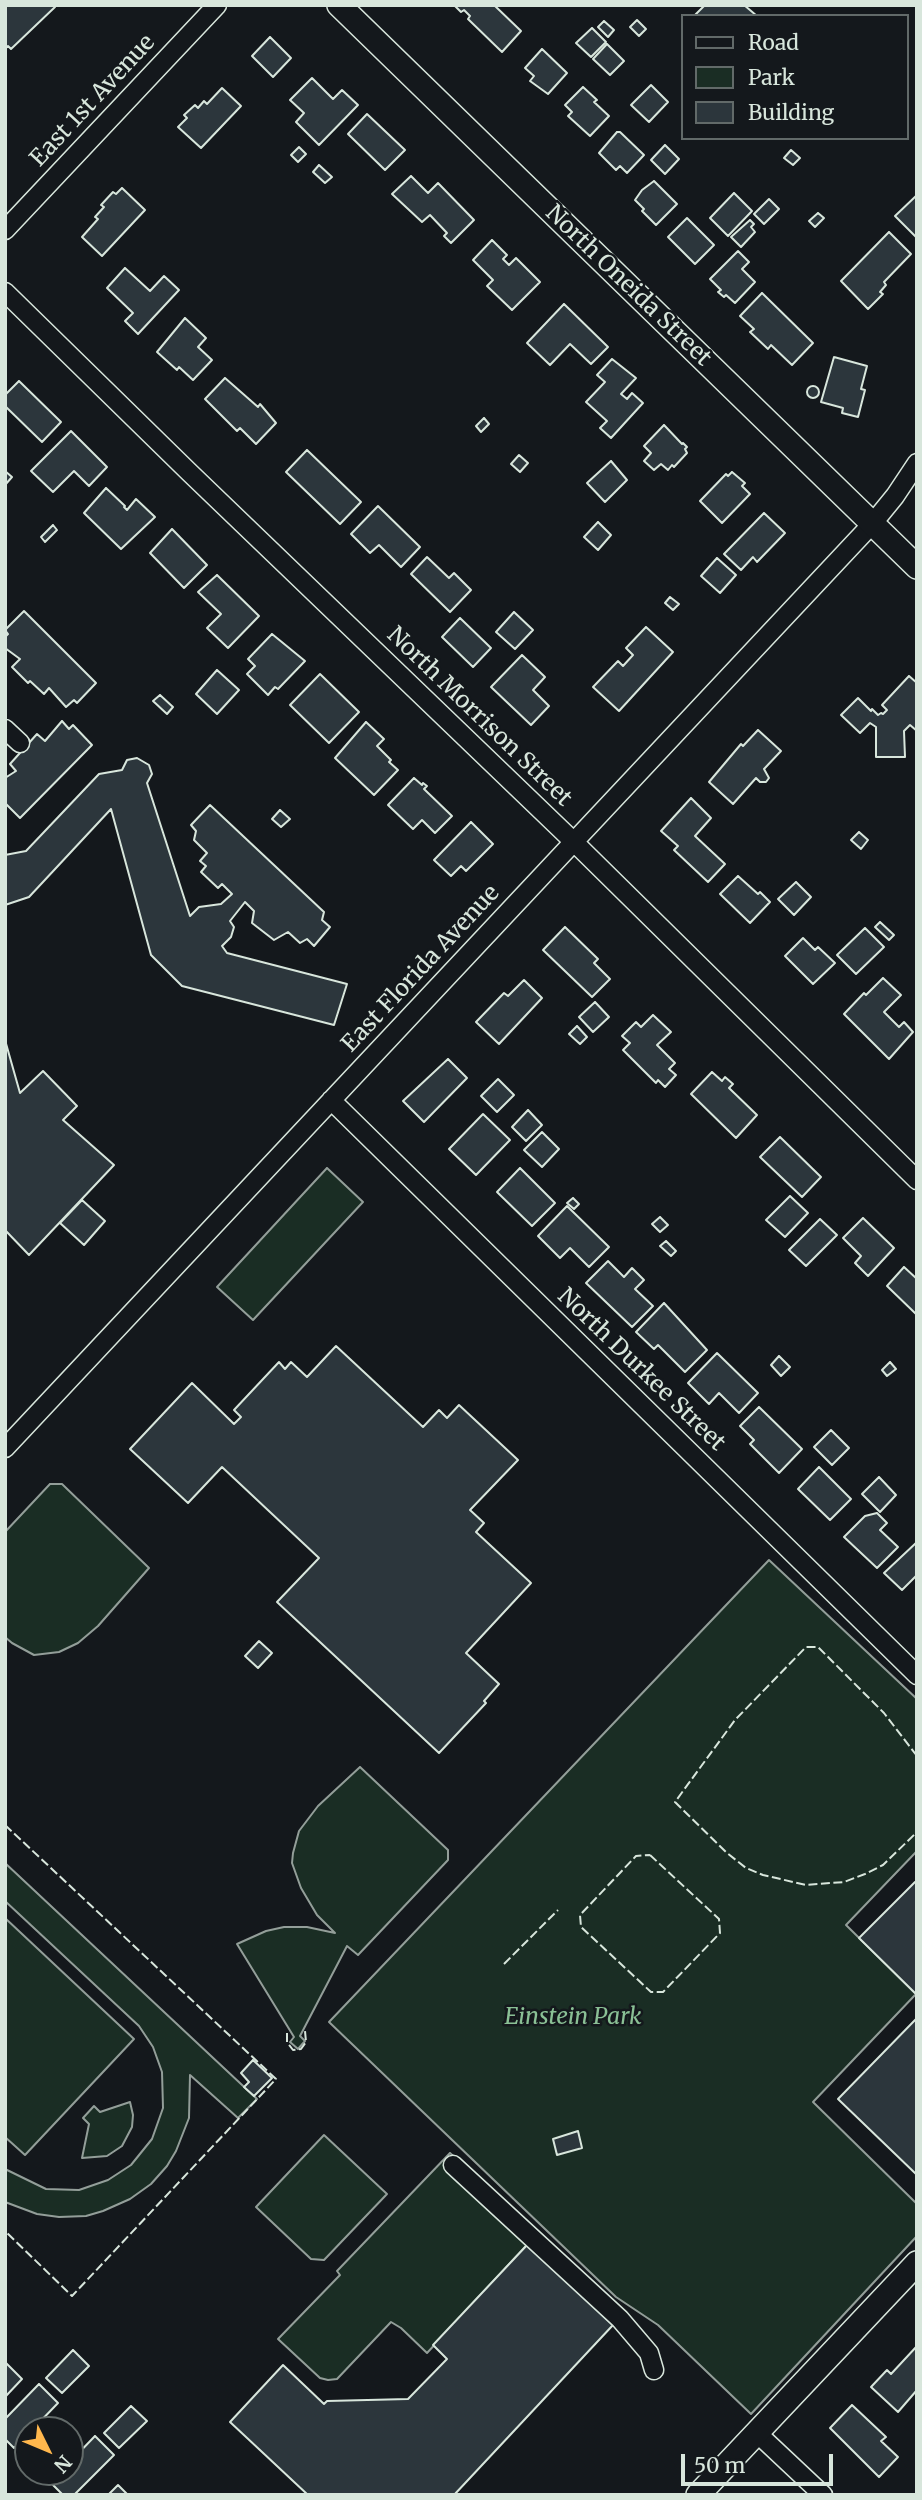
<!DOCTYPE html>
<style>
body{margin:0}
#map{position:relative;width:922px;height:2500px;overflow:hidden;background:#14181c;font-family:Merriweather,serif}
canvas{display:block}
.frame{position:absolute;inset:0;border:7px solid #d8e6dc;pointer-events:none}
.legend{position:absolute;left:681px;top:14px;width:228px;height:126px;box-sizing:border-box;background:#14181c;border:2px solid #626a69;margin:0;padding:9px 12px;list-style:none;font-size:21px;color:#d8e6dc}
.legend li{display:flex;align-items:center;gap:14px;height:35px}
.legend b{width:35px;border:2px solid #626a69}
.north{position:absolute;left:14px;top:2416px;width:70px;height:70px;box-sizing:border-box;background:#14181c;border:2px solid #626a69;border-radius:50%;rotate:133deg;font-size:19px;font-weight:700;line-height:28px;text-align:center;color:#d8e6dc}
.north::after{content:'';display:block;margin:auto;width:24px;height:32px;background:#ffb74d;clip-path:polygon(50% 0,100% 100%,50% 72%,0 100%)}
.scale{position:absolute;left:681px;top:2454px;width:152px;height:32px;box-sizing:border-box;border:4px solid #d8e6dc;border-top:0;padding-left:9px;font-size:21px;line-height:24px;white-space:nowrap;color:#d8e6dc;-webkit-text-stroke:5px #14181c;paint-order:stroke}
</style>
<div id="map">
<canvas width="922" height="2500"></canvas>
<div class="frame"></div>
<ul class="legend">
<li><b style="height:9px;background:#14181c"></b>Road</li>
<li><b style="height:19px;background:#1a2d24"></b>Park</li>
<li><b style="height:19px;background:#2c363c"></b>Building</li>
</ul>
<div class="north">N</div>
<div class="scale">50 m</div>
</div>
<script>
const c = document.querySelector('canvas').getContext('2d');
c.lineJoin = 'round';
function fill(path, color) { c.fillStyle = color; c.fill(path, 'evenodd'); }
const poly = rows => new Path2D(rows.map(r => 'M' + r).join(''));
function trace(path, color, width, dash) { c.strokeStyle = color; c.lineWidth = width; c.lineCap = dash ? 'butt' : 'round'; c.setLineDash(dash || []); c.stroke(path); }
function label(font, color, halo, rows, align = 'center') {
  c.font = font + ' Merriweather,serif'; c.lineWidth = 5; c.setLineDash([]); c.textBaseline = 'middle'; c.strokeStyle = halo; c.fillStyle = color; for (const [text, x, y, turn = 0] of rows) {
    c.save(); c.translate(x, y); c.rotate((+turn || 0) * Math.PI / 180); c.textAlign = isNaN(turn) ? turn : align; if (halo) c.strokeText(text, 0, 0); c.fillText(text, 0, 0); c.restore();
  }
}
const green = poly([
 [327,1168,363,1202,253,1320,217,1287,327,1168],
 [50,1484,62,1484,149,1568,98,1626,78,1643,59,1652,34,1655,12,1643,5,1637,5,1532,50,1484],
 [769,1560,917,1699,917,1851,846,1925,916,1994,813,2102,917,2204,917,2236,751,2414,658,2325,616,2297,329,2022,769,1560],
 [360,1767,448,1850,448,1860,358,1955,347,1946,300,2036,305,2041,298,2049,290,2042,294,2037,237,1944,266,1931,284,1927,307,1927,335,1933,317,1915,301,1888,292,1863,293,1853,299,1831,318,1806,360,1767],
 [5,1863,257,2099,238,2118,190,2075,189,2118,176,2151,167,2166,151,2184,130,2199,103,2211,86,2216,59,2217,37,2214,5,2202,5,2169,46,2189,79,2190,108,2180,131,2165,152,2139,163,2108,162,2072,153,2047,139,2026,5,1901,5,1863],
 [5,1918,134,2039,25,2155,5,2137,5,1918],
 [130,2102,133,2115,132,2127,122,2146,107,2156,82,2158,89,2124,83,2118,94,2106,100,2112,130,2102],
 [324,2135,387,2194,324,2260,311,2259,256,2207,324,2135],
 [450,2153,537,2234,427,2353,401,2328,391,2322,337,2379,328,2380,320,2378,278,2339,340,2275,337,2271,450,2153]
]);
const building = poly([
 [5,5,53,5,55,7,11,49,8,46,5,49,5,5],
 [454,5,494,5,521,31,502,52,468,19,470,16,464,10,461,12,454,5],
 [705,5,744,5,757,16,694,16,705,5],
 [637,20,646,29,639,36,630,27,637,20],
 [604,21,614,30,608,37,598,27,604,21],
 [592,28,606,42,591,57,576,43,592,28],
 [270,37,291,58,273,77,252,56,270,37],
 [607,44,624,61,610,75,593,59,607,44],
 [542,49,567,73,548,94,530,81,534,76,525,68,542,49],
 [312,78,333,99,342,90,358,105,319,145,296,122,304,113,290,100,312,78],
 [651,85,668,102,649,122,631,105,651,85],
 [583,87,597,100,594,102,609,116,590,136,568,116,572,112,565,105,583,87],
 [222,88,241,106,201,148,178,127,187,118,184,115,195,105,198,108,204,101,207,104,222,88],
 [367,114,405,150,385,170,348,134,367,114],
 [617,132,620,132,644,155,627,173,620,166,616,170,599,153,617,132],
 [665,145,679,159,665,174,651,160,665,145],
 [299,147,306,154,298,162,291,155,299,147],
 [791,150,800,158,793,165,784,158,791,150],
 [319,165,332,177,325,183,313,172,319,165],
 [411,176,428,193,438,183,474,220,451,243,444,236,447,233,430,215,422,222,392,194,411,176],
 [654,181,677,204,656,225,642,211,644,209,635,200,642,190,654,181],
 [122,188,145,210,102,256,82,237,98,219,95,217,104,207,101,205,113,192,116,194,122,188],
 [734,193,752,211,728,236,710,218,734,193],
 [917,195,917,238,895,216,917,195],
 [769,199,779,209,764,224,754,214,769,199],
 [818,213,824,218,815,227,809,221,818,213],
 [687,218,714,245,695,264,668,237,687,218],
 [750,220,754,224,751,227,755,232,741,247,731,237,750,220],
 [889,232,911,254,884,282,886,285,880,292,883,294,868,309,841,281,889,232],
 [492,240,507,255,503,259,509,265,516,258,540,282,512,310,487,286,493,280,473,260,492,240],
 [738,251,749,262,742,269,755,282,735,303,726,295,724,297,718,292,721,290,710,279,738,251],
 [125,268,150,291,164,276,179,290,138,334,125,321,133,313,107,288,125,268],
 [762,293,813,343,792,365,771,345,768,349,750,332,754,329,740,316,762,293],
 [564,304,608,347,591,364,570,344,550,365,527,343,564,304],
 [185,318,206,338,198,347,212,360,193,380,179,367,177,370,157,352,185,318],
 [834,357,867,366,861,389,865,390,858,417,842,413,843,408,821,402,834,357],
 [612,359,636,378,621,394,627,399,632,393,643,403,611,438,600,428,607,421,586,402,605,382,597,375,612,359],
 [225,378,258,407,260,404,276,423,256,444,240,428,237,431,205,399,225,378],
 [19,381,61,422,42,442,5,406,5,395,19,381],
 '807 392a6 6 0 1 1 12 0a6 6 0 1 1-12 0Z',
 [484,418,489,424,481,432,476,426,484,418],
 [664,425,682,444,683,443,687,447,685,449,687,453,674,467,672,465,668,470,661,464,654,470,644,461,651,453,644,446,664,425],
 [71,431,107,467,89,486,74,471,53,492,31,471,71,431],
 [307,450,361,502,340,524,286,472,307,450],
 [519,455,528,463,520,472,511,464,519,455],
 [611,461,627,480,605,502,587,483,611,461],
 [5,471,12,477,5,485,5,471],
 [732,472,745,483,742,486,750,494,722,523,700,501,726,474,728,476,732,472],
 [106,488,125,506,124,507,127,510,136,499,155,517,121,549,84,513,106,488],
 [378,506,420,547,401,567,379,545,370,553,351,534,378,506],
 [764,513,785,533,757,562,753,557,741,570,724,554,764,513],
 [598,522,611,535,598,550,584,537,598,522],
 [53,525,57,530,45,542,41,537,53,525],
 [172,529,207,565,184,588,150,553,172,529],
 [427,557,449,578,454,573,471,590,450,612,411,574,427,557],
 [717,558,736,575,720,593,701,576,717,558],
 [217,575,259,616,228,648,207,628,221,614,198,592,217,575],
 [670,597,679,604,673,610,665,603,670,597],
 [24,611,96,683,77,703,74,700,66,707,49,688,44,694,30,681,28,683,12,667,20,659,5,648,5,637,8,634,5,630,24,611],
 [514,612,533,630,515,649,496,632,514,612],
 [460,618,491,648,473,667,442,637,460,618],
 [646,627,673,652,619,711,593,687,618,661,623,666,633,655,626,648,646,627],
 [272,634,305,661,278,689,275,687,268,695,247,674,255,666,248,659,272,634],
 [522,655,545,677,533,690,549,706,531,725,491,687,522,655],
 [217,670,239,690,217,714,196,694,217,670],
 [320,674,359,712,329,743,290,705,320,674],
 [909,676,917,683,917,731,910,725,904,731,905,757,876,757,876,727,870,723,860,733,841,715,858,698,871,711,872,709,878,715,881,713,883,714,887,710,882,705,909,676],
 [160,695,173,707,167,714,153,701,160,695],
 [62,721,69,729,73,725,92,745,20,818,5,803,5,778,16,771,10,764,37,734,45,741,62,721],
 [366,722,384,739,377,746,391,760,389,762,398,770,374,795,335,758,366,722],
 [758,730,781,751,764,769,769,778,766,782,760,782,756,778,733,804,709,782,741,744,743,746,758,730],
 [137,758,149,765,152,774,147,783,190,916,199,907,221,904,232,894,222,884,218,888,201,872,206,866,200,861,207,853,194,840,196,831,191,825,210,805,324,912,322,920,330,927,314,946,307,939,300,943,288,932,274,940,252,923,254,911,245,902,230,921,234,927,231,937,222,946,227,953,347,984,334,1025,182,986,151,955,111,809,29,897,5,905,5,855,26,851,99,774,122,770,127,760,137,758],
 [414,778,422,785,423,783,427,786,424,789,452,816,435,833,422,820,413,829,388,805,414,778],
 [691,798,711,818,695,836,725,864,708,882,674,850,678,846,661,831,691,798],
 [280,810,290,819,281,827,272,819,280,810],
 [471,822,493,844,466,871,461,866,451,876,434,860,471,822],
 [859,832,868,840,861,849,851,840,859,832],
 [738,876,758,894,760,892,770,902,750,923,720,894,738,876],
 [796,882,811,897,794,915,778,899,796,882],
 [880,922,894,935,889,940,875,927,880,922],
 [565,927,598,959,594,963,610,979,592,997,543,950,565,927],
 [865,928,884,947,856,974,837,955,865,928],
 [803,938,815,950,818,947,835,963,813,984,785,956,803,938],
 [883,978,901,995,884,1012,899,1027,904,1022,913,1032,889,1059,844,1014,864,993,866,995,883,978],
 [524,980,542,998,499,1044,476,1022,504,993,508,996,524,980],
 [595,1002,609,1017,593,1032,579,1017,595,1002],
 [653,1015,671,1032,657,1045,675,1063,669,1069,676,1075,665,1087,658,1080,656,1083,623,1050,630,1043,622,1036,636,1022,641,1027,653,1015],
 [577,1026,587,1037,580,1044,569,1034,577,1026],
 [5,1040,20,1093,43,1071,77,1106,63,1120,114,1165,29,1255,5,1230,5,1040],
 [448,1059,467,1078,424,1122,403,1101,448,1059],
 [712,1072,722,1081,725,1077,733,1084,729,1088,757,1115,736,1138,691,1094,712,1072],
 [498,1079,514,1095,497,1112,481,1096,498,1079],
 [528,1110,542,1125,526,1141,512,1127,528,1110],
 [483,1114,510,1140,476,1175,449,1149,483,1114],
 [542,1132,559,1149,542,1167,524,1150,542,1132],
 [780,1137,821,1177,802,1197,760,1157,780,1137],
 [520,1168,555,1203,532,1226,497,1192,520,1168],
 [790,1196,808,1213,785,1237,766,1220,790,1196],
 [573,1198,579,1204,574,1209,567,1203,573,1198],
 [82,1200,105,1221,84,1245,60,1223,82,1200],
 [567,1206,609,1247,589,1267,570,1248,560,1258,538,1236,567,1206],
 [660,1217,668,1225,660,1232,652,1224,660,1217],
 [863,1218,894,1248,868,1276,855,1263,861,1256,843,1238,863,1218],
 [820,1219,837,1235,806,1266,789,1250,820,1219],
 [666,1241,676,1251,671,1256,660,1246,666,1241],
 [608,1261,624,1277,632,1268,644,1280,635,1289,653,1306,632,1327,586,1283,608,1261],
 [904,1267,917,1279,917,1315,887,1286,904,1267],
 [664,1303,707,1350,685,1372,658,1345,654,1349,636,1332,664,1303],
 [336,1346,423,1427,439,1410,447,1418,459,1405,518,1460,470,1510,484,1523,476,1532,531,1583,466,1653,499,1684,484,1701,486,1703,439,1753,277,1602,319,1558,222,1467,188,1503,130,1449,192,1383,234,1424,241,1417,234,1410,279,1362,285,1369,291,1362,307,1377,336,1346],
 [717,1353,758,1393,739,1413,719,1393,709,1404,688,1383,717,1353],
 [779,1356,790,1367,781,1376,771,1365,779,1356],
 [890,1362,896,1369,887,1376,882,1370,890,1362],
 [759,1407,802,1449,779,1473,750,1444,754,1440,740,1426,759,1407],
 [831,1430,849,1448,832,1465,814,1447,831,1430],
 [819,1467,851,1499,830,1520,798,1489,819,1467],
 [879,1477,896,1495,880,1512,862,1494,879,1477],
 [877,1513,887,1523,880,1530,898,1547,877,1568,844,1537,865,1516,877,1513],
 [917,1542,917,1575,902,1590,884,1573,917,1542],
 [259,1641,272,1653,258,1668,245,1656,259,1641],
 [915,1882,917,1884,916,1994,859,1938,915,1882],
 [917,2018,917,2175,838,2099,917,2018],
 [253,2060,272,2078,254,2096,244,2087,249,2082,241,2073,253,2060],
 [578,2131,582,2148,557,2155,553,2139,578,2131],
 [528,2244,613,2325,454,2495,308,2495,230,2422,283,2365,324,2404,327,2401,408,2399,447,2359,433,2345,528,2244],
 [917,2346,917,2390,898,2412,871,2387,887,2370,891,2374,917,2346],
 [73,2350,89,2366,62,2393,46,2378,73,2350],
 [5,2362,22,2379,5,2397,5,2362],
 [39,2384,58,2403,32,2430,28,2430,28,2434,14,2448,5,2439,5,2419,39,2384],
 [852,2405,886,2437,881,2441,898,2457,879,2477,830,2428,852,2405],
 [131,2406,147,2421,119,2448,104,2433,131,2406],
 [95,2436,114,2455,74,2495,63,2495,50,2482,60,2472,70,2472,70,2462,95,2436],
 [118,2485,128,2495,108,2495,118,2485]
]);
const minor = poly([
 [5,230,217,5],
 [5,292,189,472,574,842,917,1180],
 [5,729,20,743],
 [331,1100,917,1675],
 [5,1448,873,523,895,496,917,463],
 [453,2165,620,2319,649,2353,654,2370],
 [757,2433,823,2495]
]);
const tertiary = poly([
 [339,5,917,567],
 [698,2495,917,2263]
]);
const fence = poly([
 [917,1756,884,1713,818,1647,806,1647,735,1720,675,1802,727,1853,746,1868,763,1875,806,1885,844,1882,865,1874,883,1865,917,1832],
 [5,1825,276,2079,72,2296,5,2231],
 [650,1855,719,1919,720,1933,663,1992,651,1992,581,1927,580,1915,636,1856,650,1855],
 [504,1964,558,1910],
 [287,2033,287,2042,293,2050,301,2049,306,2042,305,2031]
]);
const streetNames = [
 ["East 1st Avenue",93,101,-47],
 ["North Oneida Street",628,286,44],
 ["North Morrison Street",479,717,44],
 ["East Florida Avenue",421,969,-47],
 ["North Durkee Street",641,1370,44]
];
const parkNames = [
 ["Einstein Park",573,2017]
];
fill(green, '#1a2d24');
trace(green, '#939e99', 2);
fill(building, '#2c363c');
trace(building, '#d8e6dc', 2);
trace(minor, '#d8e6dc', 21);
trace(tertiary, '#d8e6dc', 26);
trace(minor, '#14181c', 18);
trace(tertiary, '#14181c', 23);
trace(fence, '#d8e6dc', 2, [9, 3.5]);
label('23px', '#d8e6dc', '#14181c', streetNames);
label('italic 23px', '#8ac095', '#14181c', parkNames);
</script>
